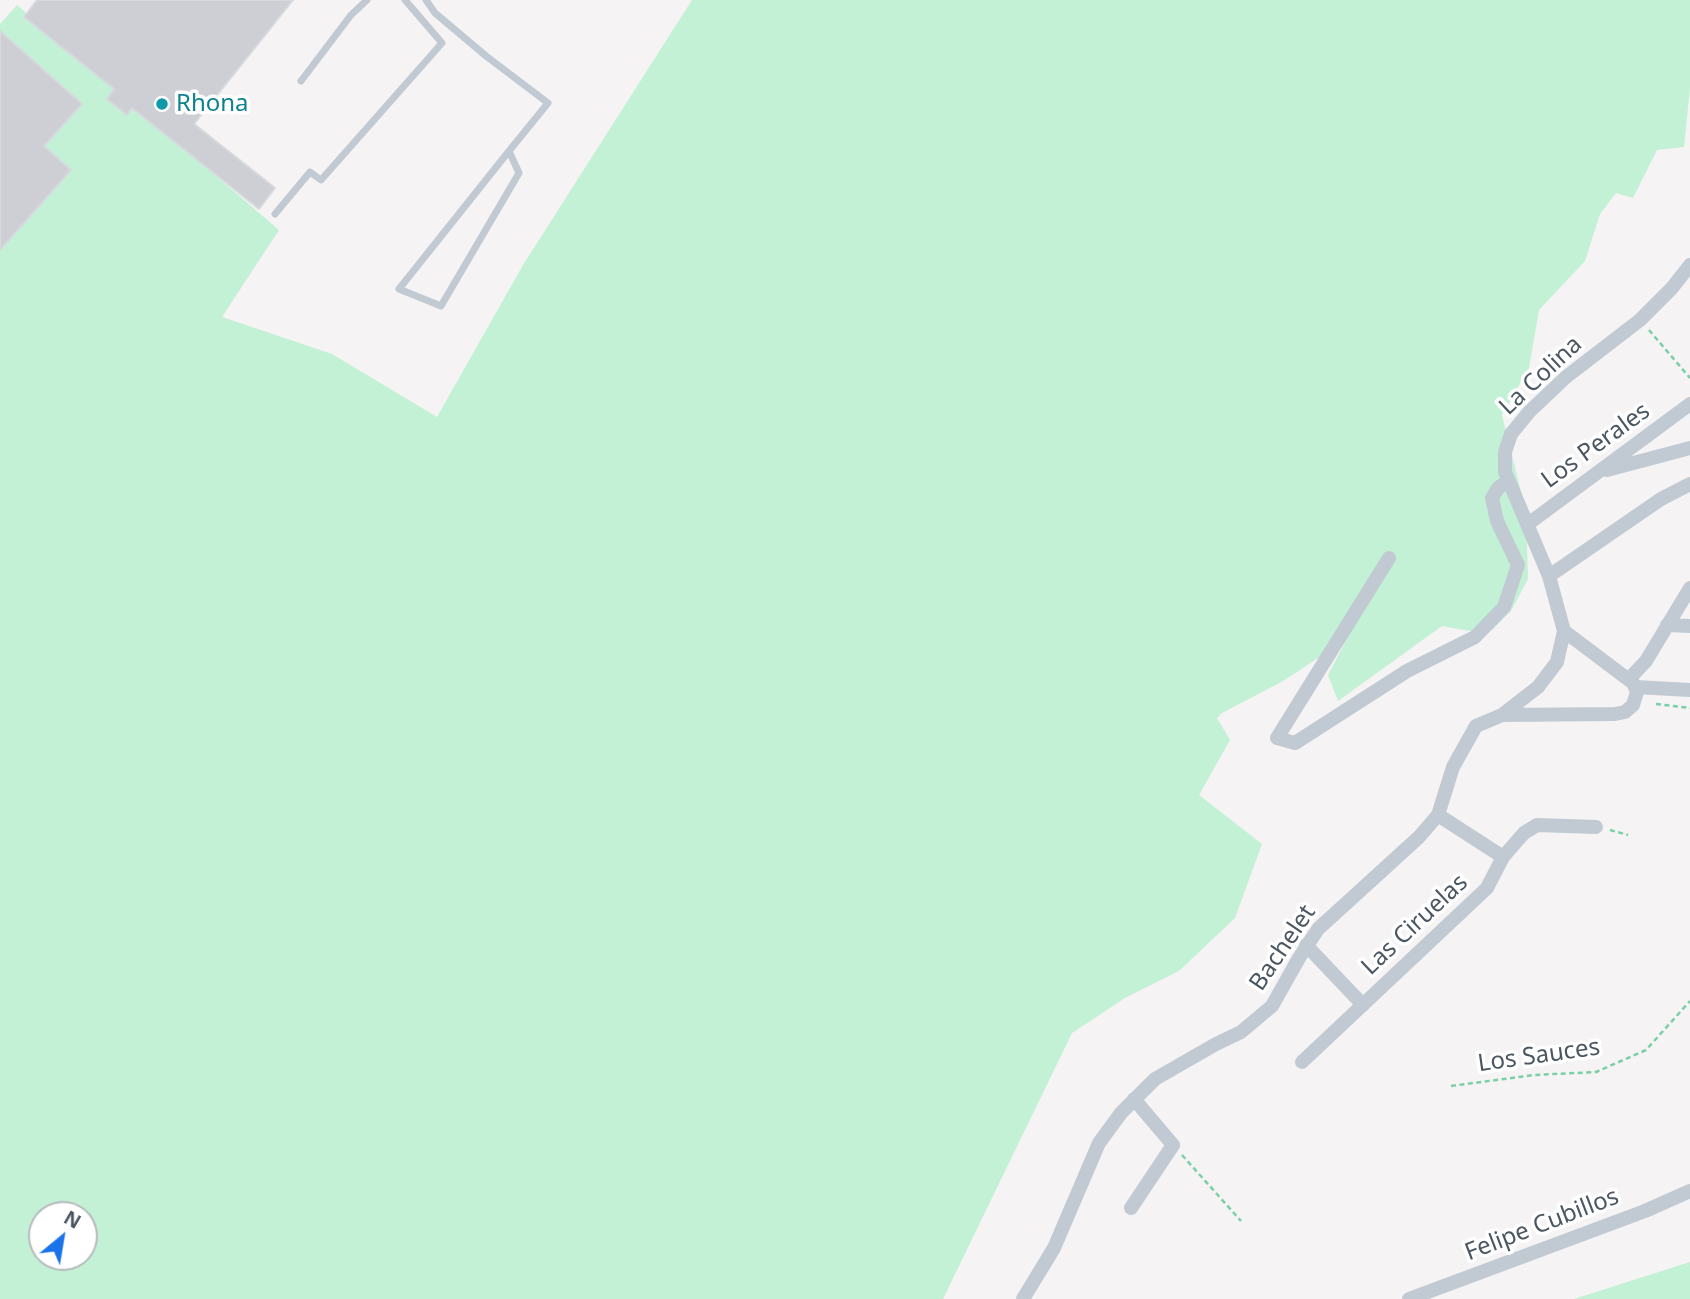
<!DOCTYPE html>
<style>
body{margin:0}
#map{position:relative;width:1690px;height:1299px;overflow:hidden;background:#f5f3f3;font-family:"Noto Sans",sans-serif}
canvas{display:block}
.north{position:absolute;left:28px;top:1201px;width:70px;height:70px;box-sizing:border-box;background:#fff;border:2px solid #b7bbc0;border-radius:50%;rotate:30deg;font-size:19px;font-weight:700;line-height:28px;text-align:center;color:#4a5661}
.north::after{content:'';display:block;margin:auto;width:24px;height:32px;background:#1a73e8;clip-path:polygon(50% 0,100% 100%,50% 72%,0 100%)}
</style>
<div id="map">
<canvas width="1690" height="1299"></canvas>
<div class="north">N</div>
</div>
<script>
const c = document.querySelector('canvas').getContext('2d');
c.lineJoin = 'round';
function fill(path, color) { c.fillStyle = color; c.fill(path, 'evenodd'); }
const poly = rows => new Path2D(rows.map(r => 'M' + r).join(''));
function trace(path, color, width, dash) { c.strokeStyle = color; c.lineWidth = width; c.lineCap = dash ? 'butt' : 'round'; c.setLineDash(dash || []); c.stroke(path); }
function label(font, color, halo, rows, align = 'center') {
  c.font = font + ' "Noto Sans",sans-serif'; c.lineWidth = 7; c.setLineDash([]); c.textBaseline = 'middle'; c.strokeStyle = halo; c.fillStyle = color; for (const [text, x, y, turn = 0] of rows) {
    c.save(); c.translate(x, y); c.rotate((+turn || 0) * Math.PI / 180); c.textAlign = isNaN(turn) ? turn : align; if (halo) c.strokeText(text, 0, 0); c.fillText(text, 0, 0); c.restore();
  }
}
const green = poly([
 [692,0,1690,0,1690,88,1684,147,1657,150,1633,198,1616,193,1600,214,1585,261,1539,310,1529,368,1502,415,1526,512,1528,579,1511,611,1492,630,1470,631,1442,626,1338,701,1328,675,1347,639,1283,681,1222,713,1217,718,1230,740,1199,795,1262,844,1235,918,1179,971,1125,998,1072,1033,943,1299,0,1299,0,24,17,5,279,230,222,317,332,354,437,417,523,265],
 [42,1215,84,1215,84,1257,42,1257],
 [1690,1262,1690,1299,1574,1299]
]);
const building = poly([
 [37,0,293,0,194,124,275,188,259,209,132,108,127,115,107,99,114,89,24,17,37,0],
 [0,31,82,104,44,146,71,170,0,250,0,31]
]);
const path = poly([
 [1649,330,1690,378],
 [1656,704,1690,708],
 [1610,830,1628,835],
 [1451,1086,1534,1075,1596,1072,1646,1050,1690,1001],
 [1182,1155,1241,1221]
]);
const service = poly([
 [426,0,435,13,486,56,548,103,509,151,399,289,441,306,519,173,509,151],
 [301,81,351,15,367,0],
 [275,214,310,172,321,180,442,43,405,0]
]);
const minor = poly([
 [1607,470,1690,448],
 [1528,524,1690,404],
 [1389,558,1277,738,1295,743,1407,671,1475,637,1504,607,1518,565,1497,521,1492,498,1498,488,1508,481],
 [1549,576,1661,499,1690,484],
 [1667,625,1690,626],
 [1629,679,1646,661,1690,588],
 [1635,687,1690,690],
 [1502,715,1538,687,1557,662,1564,631,1549,576,1505,472,1505,452,1511,434,1529,412,1566,377,1640,320,1672,288,1690,265],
 [1438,815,1503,857],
 [1306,945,1363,1005],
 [1302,1062,1487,888,1503,857,1524,833,1537,825,1596,827],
 [1131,1208,1173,1145,1134,1099],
 [1023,1299,1054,1248,1099,1143,1121,1113,1155,1079,1216,1044,1241,1032,1272,1006,1299,958,1318,929,1419,837,1438,815,1453,767,1476,726,1502,715,1615,714,1625,712,1633,705,1637,692,1633,683,1564,631],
 [1409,1299,1645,1211,1690,1191]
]);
const markers = [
 [162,104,7,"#0f9aa8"]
];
const cultureNames = [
 ["Rhona",176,104]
];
const streetNames = [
 ["La Colina",1541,376,-43],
 ["Los Perales",1596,446,-36],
 ["Las Ciruelas",1415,925,-43],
 ["Bachelet",1283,948,-56],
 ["Los Sauces",1539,1056,-8],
 ["Felipe Cubillos",1542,1225,-21]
];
fill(green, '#c3f1d5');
fill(building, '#cdcfd5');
trace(building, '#d7d9de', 2);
trace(path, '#7ad0a6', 2.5, [5, 3.5]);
trace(service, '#c1cad2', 7);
trace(minor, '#c1cad2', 14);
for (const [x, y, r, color] of markers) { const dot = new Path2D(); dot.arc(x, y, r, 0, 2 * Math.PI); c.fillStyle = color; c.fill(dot); trace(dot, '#fff', 2.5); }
label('24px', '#0d838f', '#fff', cultureNames, 'left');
label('24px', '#4a5661', '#fff', streetNames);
</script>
